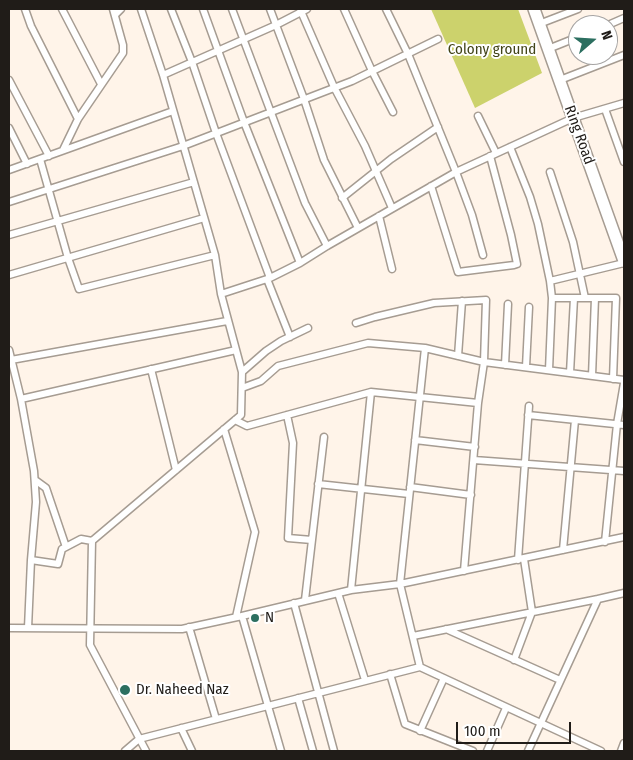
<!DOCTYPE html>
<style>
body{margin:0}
#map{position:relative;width:633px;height:760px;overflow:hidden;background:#fff4e9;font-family:"Fira Sans Condensed",sans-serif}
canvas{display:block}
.frame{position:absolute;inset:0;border:10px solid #201c18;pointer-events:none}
.north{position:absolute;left:568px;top:15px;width:50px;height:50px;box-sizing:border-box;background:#fff;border:1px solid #a6a4a3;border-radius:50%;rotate:71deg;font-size:14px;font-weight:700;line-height:20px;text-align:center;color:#201c18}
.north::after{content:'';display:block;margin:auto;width:18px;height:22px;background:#2c6f60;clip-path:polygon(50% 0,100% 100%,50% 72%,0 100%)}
.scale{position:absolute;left:456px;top:722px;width:115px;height:22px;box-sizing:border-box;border:2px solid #201c18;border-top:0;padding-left:6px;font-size:15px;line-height:18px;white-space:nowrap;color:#201c18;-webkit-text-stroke:4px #fff;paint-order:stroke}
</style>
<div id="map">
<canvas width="633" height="760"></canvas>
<div class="frame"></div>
<div class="north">N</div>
<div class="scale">100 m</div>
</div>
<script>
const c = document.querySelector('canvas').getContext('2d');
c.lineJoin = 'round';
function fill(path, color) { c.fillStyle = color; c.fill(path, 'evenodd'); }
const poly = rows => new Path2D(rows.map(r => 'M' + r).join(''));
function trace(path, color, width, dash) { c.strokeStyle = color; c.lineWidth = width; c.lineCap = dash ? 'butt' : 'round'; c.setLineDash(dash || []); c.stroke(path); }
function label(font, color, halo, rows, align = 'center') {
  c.font = font + ' "Fira Sans Condensed",sans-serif'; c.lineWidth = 4; c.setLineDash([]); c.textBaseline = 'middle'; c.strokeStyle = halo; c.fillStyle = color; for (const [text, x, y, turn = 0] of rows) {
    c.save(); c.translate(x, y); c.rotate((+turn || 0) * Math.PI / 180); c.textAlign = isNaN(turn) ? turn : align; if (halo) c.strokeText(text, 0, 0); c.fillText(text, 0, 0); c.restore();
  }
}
const green = poly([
 [431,9,518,9,542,73,475,108]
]);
const minor = poly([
 [25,9,31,26,78,119],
 [62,9,101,84],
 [141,9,163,75,215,255,221,294],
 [171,9,192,62,216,133,270,278],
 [203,9,244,122,300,263],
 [232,9,305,203,327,246],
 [270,9,304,99,324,160,358,228],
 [300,9,334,87,365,146,392,208],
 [344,9,372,71,393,112],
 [386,9,408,54,456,172,472,215,483,255],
 [115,15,121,9],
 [539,24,578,9],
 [608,25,624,18],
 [548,49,578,37],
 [163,75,276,25,307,9],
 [9,80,49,156],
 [560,80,624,55],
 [605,109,624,162],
 [478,116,496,153],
 [9,128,27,164],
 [510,147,530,197,538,224,550,281,552,298,549,370],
 [63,150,78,119,123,53,123,45,113,9],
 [40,159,68,258,79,289,215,255],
 [9,170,173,111],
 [550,172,573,242,585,298],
 [431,186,458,272,514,265,517,264,511,235,490,156],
 [342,198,391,159,438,127],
 [9,202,183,146,352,81,438,39],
 [379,216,392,269],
 [9,235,194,182],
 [9,275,204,218],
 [267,279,290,337],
 [550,281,624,263],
 [552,298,616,298,613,379],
 [356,323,375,317,434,303,486,300,484,362,478,403,464,571],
 [9,350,21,399,34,471,36,502,31,560,28,628],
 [458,356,462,301],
 [11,360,227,321],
 [505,365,508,304],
 [526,367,529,307],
 [151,369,176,470],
 [242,372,266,351,281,341,308,328],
 [570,373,574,298],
 [592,376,595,298],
 [242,388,261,381,278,366,368,343,425,348,484,362,624,380],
 [21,399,236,350],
 [287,415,293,443,288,538,312,540],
 [528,415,624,425],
 [235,420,247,426,371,392,478,403],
 [224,429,255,532,236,617],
 [415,440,475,447],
 [474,460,624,471],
 [35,480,46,488,66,547],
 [318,484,409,494],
 [410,487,471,495],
 [605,542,617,424,624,383],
 [563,550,575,420],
 [31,560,58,564,62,549,81,539,92,541],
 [518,560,529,406],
 [351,590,371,392],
 [338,593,365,680],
 [598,599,624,593],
 [305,600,324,437],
 [294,603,334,751],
 [242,616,281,751],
 [189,627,216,719],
 [9,628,182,629,242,616,351,590,400,584,624,537],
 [446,629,560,680],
 [413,636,598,599,528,751],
 [514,660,532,612,524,559],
 [420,667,400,584,425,348],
 [390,674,405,724,473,751],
 [298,698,313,751],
 [181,728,192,751],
 [420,731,444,678],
 [125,751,139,739,420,667,601,751],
 [146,751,90,645,92,541,241,415,242,372,221,294,270,278,300,263,327,246,456,172,573,118,624,103],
 [487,751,506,708],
 [621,751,624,743]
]);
const trunk = poly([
 [534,9,624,261]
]);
const markers = [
 [255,618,5,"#2c6f60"],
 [125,690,6,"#2c6f60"]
];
const parkNames = [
 ["Colony ground",492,50]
];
const streetNames = [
 ["Ring Road",579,135,70]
];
const poiNames = [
 ["N",265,618],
 ["Dr. Naheed Naz",136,690]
];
fill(green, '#ccd26c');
trace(minor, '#a69c92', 9);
trace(trunk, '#a69c92', 14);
trace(minor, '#fff', 6);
trace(trunk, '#fff', 11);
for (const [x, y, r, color] of markers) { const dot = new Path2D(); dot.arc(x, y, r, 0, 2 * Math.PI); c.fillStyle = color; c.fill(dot); trace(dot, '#fff', 2); }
label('15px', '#424418', '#fff', parkNames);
label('15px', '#201c18', '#fff', streetNames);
label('15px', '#201c18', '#fff', poiNames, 'left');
</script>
